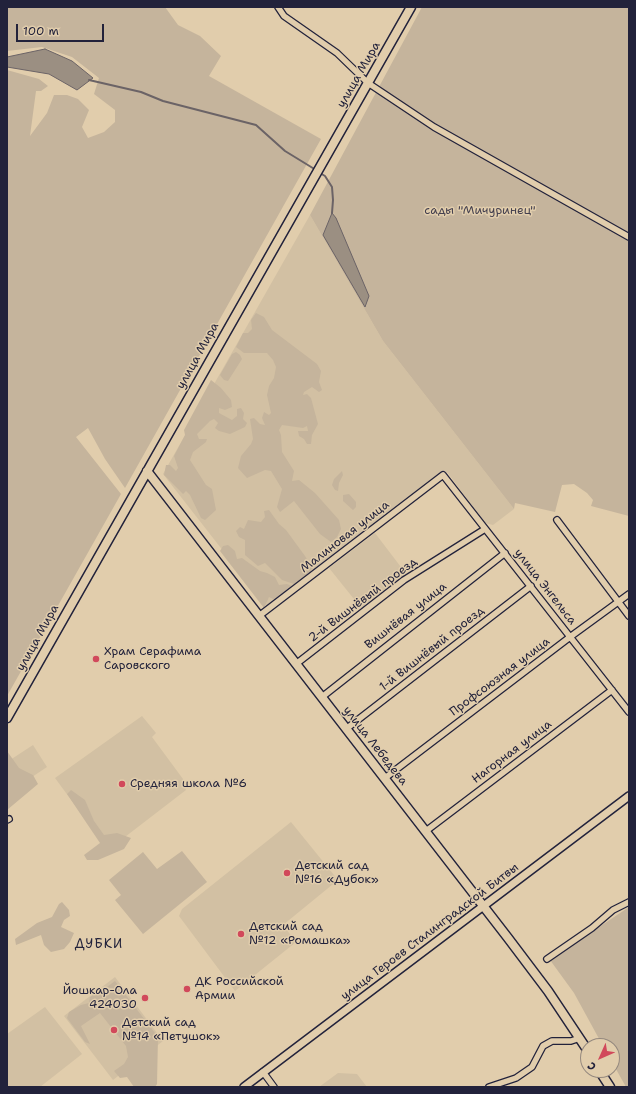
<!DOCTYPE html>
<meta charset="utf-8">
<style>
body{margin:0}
#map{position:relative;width:636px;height:1094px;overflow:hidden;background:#e1cdac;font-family:"Shantell Sans",sans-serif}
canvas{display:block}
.frame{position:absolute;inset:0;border:8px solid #22223b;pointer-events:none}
.north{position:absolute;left:580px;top:1038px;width:40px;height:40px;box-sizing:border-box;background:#e1cdac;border:1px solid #95897f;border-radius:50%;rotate:225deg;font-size:11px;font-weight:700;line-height:16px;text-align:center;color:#22223b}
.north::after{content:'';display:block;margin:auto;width:14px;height:18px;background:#d1495b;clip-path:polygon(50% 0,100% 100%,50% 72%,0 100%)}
.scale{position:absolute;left:16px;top:24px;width:88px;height:18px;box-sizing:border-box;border:2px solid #22223b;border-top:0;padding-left:5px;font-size:12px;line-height:14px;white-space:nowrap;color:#22223b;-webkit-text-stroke:3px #e1cdac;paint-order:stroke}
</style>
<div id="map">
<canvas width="636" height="1094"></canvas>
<div class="frame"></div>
<div class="north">С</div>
<div class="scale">100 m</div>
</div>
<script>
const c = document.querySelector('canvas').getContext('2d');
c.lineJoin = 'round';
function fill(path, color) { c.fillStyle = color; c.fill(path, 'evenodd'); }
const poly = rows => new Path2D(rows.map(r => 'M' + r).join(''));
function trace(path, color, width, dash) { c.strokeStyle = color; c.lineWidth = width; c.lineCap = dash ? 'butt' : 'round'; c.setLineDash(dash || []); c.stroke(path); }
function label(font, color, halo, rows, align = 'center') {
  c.font = font + ' "Shantell Sans",sans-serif'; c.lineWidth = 3; c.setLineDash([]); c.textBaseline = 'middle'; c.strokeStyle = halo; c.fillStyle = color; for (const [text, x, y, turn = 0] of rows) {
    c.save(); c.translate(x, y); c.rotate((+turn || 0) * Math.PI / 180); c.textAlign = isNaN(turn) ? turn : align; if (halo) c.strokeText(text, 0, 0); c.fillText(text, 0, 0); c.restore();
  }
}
const built = poly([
 [310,215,383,341,514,509,493,525,485,523,447,472,426,488,424,485,400,506,267,607,163,474],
 [375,533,407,575,362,609,329,568],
 [142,716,156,733,152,737,183,779,186,790,108,850,55,778],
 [33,745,47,767,17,787,7,762],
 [291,822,338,880,283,925,296,942,235,991,179,916,182,909],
 [115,977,163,1041,113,1080,64,1016],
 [45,1007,82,1054,40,1087,7,1087,7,1034],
 [338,1073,357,1074,367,1087,319,1087]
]);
const green = poly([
 [7,7,165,7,178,25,200,36,221,56,209,76,321,139,125,488,105,459,88,428,76,437,121,494,7,696,7,70,39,79,48,86,41,91,36,91,30,136,47,113,54,95,67,95,78,99,89,110,82,127,88,138,104,132,115,122,115,110,94,94,99,78,72,57,42,47,7,51],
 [422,7,629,7,629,516,591,506,593,500,587,493,574,484,562,485,555,512,515,503,514,509,383,341,310,215],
 [256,313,264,317,272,330,317,364,321,371,319,382,322,390,319,392,312,387,304,392,303,395,307,394,311,398,318,424,312,435,311,444,307,444,304,439,299,436,298,431,308,431,307,426,303,428,282,425,279,430,281,435,282,452,294,471,292,481,299,480,315,493,339,520,341,529,337,537,331,542,320,534,294,501,280,512,277,507,282,489,271,471,265,470,247,478,238,468,241,456,251,444,253,439,250,419,254,418,260,424,265,425,262,418,264,412,269,415,271,413,267,395,269,386,274,378,276,367,273,360,267,353,244,353,236,347,243,333,248,333,252,329,251,320],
 [236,352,240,355,242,359,228,381,224,380,220,375,232,354],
 [211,380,221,388,231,400,232,407,225,410,219,408,219,413,232,420,237,416,237,409,241,408,244,413,243,419,247,423,245,427,230,434,219,431,215,428,218,423,214,419,210,421,197,434,199,439,207,439,206,442,193,452,190,460,206,485,212,489,216,510,205,520,201,518,190,495,186,491,183,494,164,475,166,465,170,465,176,471,178,468,174,456,185,435,184,430],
 [342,471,343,475,339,483,338,491,335,490,332,485,334,479],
 [349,494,356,502,356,507,353,510,343,501,343,495],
 [269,510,279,524,286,530,305,556,312,568,310,573,294,584,282,580,265,563,258,566,245,555,245,540,239,537,236,531,240,527,244,529,248,520,261,522,265,517,264,511],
 [228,545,235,551,237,559,242,558,260,571,267,573,275,577,279,585,287,584,294,587,275,600,269,597,264,608,220,551,223,546],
 [7,751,19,768,33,775,38,784,7,810],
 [71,790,85,800,94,821,104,835,117,833,131,838,124,849,98,860,87,860,84,855,100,843,67,794],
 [182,851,207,882,143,934,115,900,121,895,109,880,143,852,157,869],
 [62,902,69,910,70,916,64,920,61,927,74,933,70,942,64,949,51,952,44,945,41,935,16,945,15,939,37,923,52,917,59,904],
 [629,907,629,1087,626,1087,612,1062,612,1046,603,1046,574,993,550,960],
 [115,981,158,1037,157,1084,155,1087,134,1087,127,1077,120,1078,114,1071,124,1064,128,1057,126,1046,100,1013,81,1026,90,1044,85,1042,67,1018,69,1012,81,1005,89,1003,90,997,102,990,108,992,114,989,107,987]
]);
const water = poly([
 [45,49,72,61,93,78,77,90,49,74,7,67,7,57,45,49],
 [332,213,336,218,369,296,365,307,323,235,332,213]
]);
const stream = poly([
 [89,80,141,92,163,101,256,125,285,151,316,170],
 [320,173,325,176,332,187,333,200,332,213]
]);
const street = poly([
 [278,7,284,16,337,53,368,83,434,127,629,237],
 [557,520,629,616],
 [259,616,443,475,629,712],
 [296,664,404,580,485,529],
 [322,697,505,553],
 [346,729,531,586],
 [385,778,570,637,629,594],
 [7,820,9,819],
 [426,831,612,690],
 [547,959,592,928,613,910,629,902],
 [263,1072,274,1087],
 [489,1087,516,1078,532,1067,543,1046,552,1041,571,1041,580,1038]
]);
const secondary = poly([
 [244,1087,629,796]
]);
const primary = poly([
 [147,471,508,938,548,991,588,1051],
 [7,718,411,7],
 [599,1070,610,1087]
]);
const markers = [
 [96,659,4,"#d1495b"],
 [122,784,4,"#d1495b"],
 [287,873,4,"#d1495b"],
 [241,934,4,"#d1495b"],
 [187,989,4,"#d1495b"],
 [145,998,4,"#d1495b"],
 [114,1030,4,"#d1495b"]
];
const streetNames = [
 ["улица Мира",359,75,-60],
 ["улица Мира",198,356,-61],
 ["Малиновая улица",345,537,-38],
 ["улица Энгельса",545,587,52],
 ["2-й Вишнёвый проезд",363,600,-37],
 ["Вишнёвая улица",406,616,-38],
 ["улица Мира",38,638,-61],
 ["1-й Вишнёвый проезд",432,649,-38],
 ["Профсоюзная улица",500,677,-37],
 ["улица Лебедева",375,746,52],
 ["Нагорная улица",512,752,-37],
 ["улица Героев Сталинградской Битвы",430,932,-37]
];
const parkNames = [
 ["сады \"Мичуринец\"",480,211]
];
const poiNames = [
 ["Храм Серафима",104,652],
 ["Саровского",104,666],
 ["Средняя школа №6",130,784],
 ["Детский сад",295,866],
 ["№16 «Дубок»",295,880],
 ["Детский сад",249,927],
 ["№12 «Ромашка»",249,941],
 ["ДК Российской",195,982],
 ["Армии",195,996],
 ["Йошкар-Ола",137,991,"right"],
 ["424030",137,1005,"right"],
 ["Детский сад",122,1023],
 ["№14 «Петушок»",122,1037]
];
const neighbourhoodNames = [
 ["ДУБКИ",99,945]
];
fill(built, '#d2c0a3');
fill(green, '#c5b49c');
fill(water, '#9b8f82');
trace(water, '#6b6366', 1);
trace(stream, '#6b6366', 2);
trace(street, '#22223b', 8);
trace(secondary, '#22223b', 10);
trace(primary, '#22223b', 11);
trace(street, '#e1cdac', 5.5);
trace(secondary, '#e1cdac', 7);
trace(primary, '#e1cdac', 8);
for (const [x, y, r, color] of markers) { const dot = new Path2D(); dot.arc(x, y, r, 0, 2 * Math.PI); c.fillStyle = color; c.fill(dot); trace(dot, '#e1cdac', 1.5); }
label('12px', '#22223b', '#e1cdac', streetNames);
label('12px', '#433f4e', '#e1cdac', parkNames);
label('12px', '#22223b', '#e1cdac', poiNames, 'left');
c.letterSpacing = '1px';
label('13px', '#22223b', '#e1cdac', neighbourhoodNames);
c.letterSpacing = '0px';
</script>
